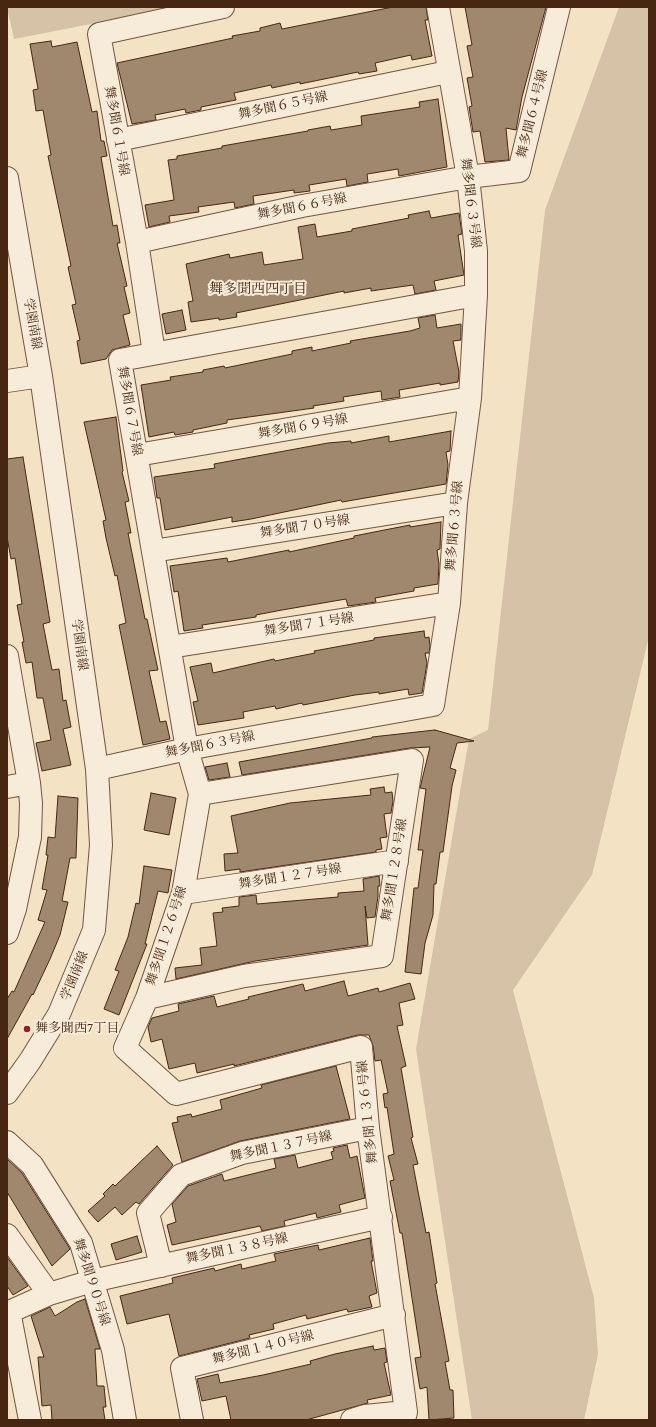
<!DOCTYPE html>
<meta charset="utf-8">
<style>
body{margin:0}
#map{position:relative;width:656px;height:1427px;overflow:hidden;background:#f3e2c4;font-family:"Gentium Book Plus",serif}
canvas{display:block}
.frame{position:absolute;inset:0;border:8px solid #472712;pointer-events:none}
</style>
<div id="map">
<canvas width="656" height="1427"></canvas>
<div class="frame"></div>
</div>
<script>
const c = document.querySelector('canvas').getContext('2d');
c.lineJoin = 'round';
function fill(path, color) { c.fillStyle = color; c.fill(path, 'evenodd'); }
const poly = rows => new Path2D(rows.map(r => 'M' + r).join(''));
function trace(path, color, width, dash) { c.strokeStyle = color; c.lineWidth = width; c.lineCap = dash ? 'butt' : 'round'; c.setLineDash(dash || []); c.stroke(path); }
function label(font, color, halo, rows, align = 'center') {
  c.font = font + ' "Gentium Book Plus","Noto Serif JP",serif'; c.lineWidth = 4; c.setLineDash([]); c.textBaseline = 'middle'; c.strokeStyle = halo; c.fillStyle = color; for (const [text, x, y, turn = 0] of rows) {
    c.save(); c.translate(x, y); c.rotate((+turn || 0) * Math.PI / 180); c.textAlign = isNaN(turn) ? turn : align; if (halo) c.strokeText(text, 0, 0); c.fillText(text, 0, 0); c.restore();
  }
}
const green = poly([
 [7,7,178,7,14,39],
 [619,7,649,7,649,636,592,875,513,990,594,1298,598,1354,584,1420,472,1420,416,1049,469,739,488,730,545,210]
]);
const building = poly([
 [393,7,426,7,428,20,425,20,432,56,412,60,411,55,375,63,377,71,359,74,358,72,300,84,300,82,272,88,271,85,234,93,236,100,201,107,201,110,186,113,185,109,155,115,156,120,132,124,117,63,233,38,232,36,260,31,260,28,280,23,282,29,393,7],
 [465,7,546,7,522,97,516,130,506,128,509,160,485,162,480,131,473,132,469,107,472,106,467,78,473,77,467,46,472,45,465,7],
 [51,41,52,47,77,42,92,112,97,111,101,141,104,141,107,156,101,157,113,226,117,225,120,243,117,243,127,286,124,287,130,313,123,315,130,345,112,350,106,359,81,364,77,341,80,340,72,305,76,304,68,267,71,266,48,156,51,155,43,110,36,111,33,90,38,89,30,44,51,41],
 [438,99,447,167,399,176,398,169,367,174,368,182,347,186,346,179,309,185,310,191,294,193,294,190,253,196,254,204,235,208,234,202,198,207,199,212,169,216,170,222,149,227,145,205,174,200,168,160,177,159,177,156,222,148,222,146,308,131,308,130,330,126,331,130,362,125,361,116,420,107,419,102,438,99],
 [429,211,431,218,459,213,462,234,458,235,464,275,434,281,436,290,415,294,413,285,371,291,371,288,344,293,344,291,236,313,237,317,219,320,219,318,191,322,188,302,193,301,186,264,229,254,230,258,262,252,264,265,303,259,298,227,315,224,317,237,352,231,352,229,409,218,408,215,429,211],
 [182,310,186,330,166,334,162,314,182,310],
 [435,315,437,328,461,324,461,340,453,341,459,372,458,382,440,385,440,383,399,390,400,397,382,400,381,391,343,397,344,401,313,406,314,408,227,420,227,423,193,430,193,432,175,435,174,432,149,437,141,385,171,380,170,377,203,372,203,370,224,366,225,368,292,354,292,351,312,347,312,351,351,343,350,341,410,331,420,328,418,318,435,315],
 [116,417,123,471,122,472,129,501,125,502,131,533,128,533,145,619,147,619,158,670,149,671,160,722,166,721,170,739,143,745,119,625,126,623,117,575,115,576,106,538,103,521,106,520,84,422,116,417],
 [451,431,450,451,446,452,448,465,446,484,342,502,341,500,251,519,232,522,232,517,165,530,160,498,157,498,154,477,215,468,214,464,328,443,351,441,351,443,389,436,389,442,451,431],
 [23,457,50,622,43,624,52,670,59,669,63,701,66,700,71,727,63,729,71,765,42,771,36,743,51,740,43,698,37,698,32,662,26,663,22,642,24,642,17,605,22,604,15,558,11,559,7,537,7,459,23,457],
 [441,522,440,549,437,550,439,564,438,584,414,588,414,591,375,598,376,602,348,606,346,599,282,610,256,615,256,617,202,625,203,628,184,631,178,591,174,592,170,566,227,558,228,562,289,550,289,552,354,538,354,536,410,525,410,527,441,522],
 [424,631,425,638,429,637,430,646,429,653,425,653,427,663,422,693,409,695,408,689,379,694,379,692,355,695,303,705,302,703,276,709,275,706,243,712,244,718,198,725,193,702,198,701,190,667,211,663,213,673,274,659,275,661,315,653,314,651,374,640,374,638,424,631],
 [435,730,474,741,457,743,450,768,456,770,452,786,443,852,440,852,436,884,434,884,433,915,425,943,421,974,405,972,414,888,418,888,423,850,418,850,426,789,420,788,430,747,410,748,242,775,239,762,372,738,372,737,435,730],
 [227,763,230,777,209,780,205,767,227,763],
 [384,787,385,793,392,792,393,801,391,813,384,814,387,837,380,838,382,849,376,850,376,852,240,872,240,869,225,871,224,854,238,853,231,816,290,803,371,795,370,789,384,787],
 [151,793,176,798,169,835,144,830,151,793],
 [58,796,78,798,76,858,70,858,62,901,68,902,60,935,50,959,33,995,32,994,7,1039,7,999,12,991,14,992,45,922,38,920,47,890,42,889,48,855,46,855,48,837,55,838,58,796],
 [144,866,172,870,168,893,158,891,145,944,147,944,119,1015,104,1009,119,971,115,970,128,937,136,903,139,904,144,866],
 [379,876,380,886,378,886,378,896,375,917,367,918,365,906,368,945,255,961,176,979,175,968,202,965,200,948,217,946,213,913,223,912,222,908,239,906,239,897,256,895,257,904,338,897,338,893,364,891,363,879,379,876],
 [344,981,348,996,378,988,379,992,410,983,415,999,399,1003,403,1025,397,1026,406,1066,401,1068,413,1137,411,1138,418,1164,413,1165,426,1233,429,1232,437,1283,435,1284,449,1361,445,1362,450,1390,453,1390,454,1418,429,1420,427,1387,420,1389,415,1358,421,1357,420,1350,402,1233,400,1233,390,1181,394,1180,388,1156,394,1154,387,1107,385,1108,383,1094,388,1093,381,1060,375,1061,373,1046,369,1035,358,1035,234,1066,234,1064,197,1073,195,1063,169,1069,162,1039,151,1042,148,1027,152,1018,179,1011,178,1004,214,996,217,1007,249,999,248,997,303,984,305,991,344,981],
 [336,1066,350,1119,240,1141,182,1162,172,1123,178,1122,177,1117,191,1114,192,1117,222,1109,220,1100,262,1088,261,1085,336,1066],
 [347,1145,350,1158,357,1156,365,1198,339,1205,341,1212,317,1218,316,1213,284,1221,285,1226,262,1231,260,1226,172,1245,167,1225,176,1222,172,1204,188,1186,222,1174,224,1181,276,1168,274,1159,295,1155,298,1168,333,1159,331,1152,334,1151,333,1148,347,1145],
 [157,1146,173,1165,139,1204,136,1202,122,1215,115,1207,98,1222,88,1211,105,1196,103,1194,113,1184,115,1186,157,1146],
 [7,1159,22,1173,70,1249,52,1266,7,1192,7,1159],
 [137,1236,142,1252,116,1260,111,1244,137,1236],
 [370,1238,373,1261,371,1261,377,1293,369,1296,372,1307,348,1312,347,1309,307,1319,306,1315,273,1324,274,1329,249,1335,250,1338,179,1356,169,1314,127,1324,120,1296,173,1283,172,1278,214,1268,215,1271,241,1264,242,1269,276,1261,274,1254,318,1245,319,1250,370,1238],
 [7,1257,28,1286,13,1295,7,1286,7,1257],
 [85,1299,100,1349,95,1349,97,1386,104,1386,106,1407,103,1407,105,1420,52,1420,51,1405,42,1406,38,1357,44,1357,31,1316,50,1307,55,1316,77,1302,85,1299],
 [373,1346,374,1350,385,1348,387,1362,384,1363,391,1395,367,1400,368,1403,306,1420,231,1420,226,1396,202,1401,197,1379,218,1374,220,1383,263,1375,311,1364,310,1361,335,1354,373,1346]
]);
const minor = poly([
 [118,140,448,72],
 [7,178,41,376,97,769,101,845,94,930,59,1014,30,1061,7,1093],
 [137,242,302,206,468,177,519,171,559,7],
 [154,353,137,242,99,34,223,7],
 [7,381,41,376],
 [137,455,470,398],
 [153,551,456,503],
 [170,647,449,603],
 [7,656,29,783,31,803,30,837,15,909,7,933],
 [97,769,187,749,433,705,449,603,456,503,470,398,476,295,476,251,468,177,438,7],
 [7,787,29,783],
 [183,893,397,861],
 [147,998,244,976,382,956,412,760,200,794],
 [7,1142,32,1165,81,1243,113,1350,125,1420],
 [7,1235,49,1294],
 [161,1266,148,1213,181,1175,242,1153,368,1128],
 [9,1311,30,1420],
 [7,1313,49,1294,92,1281,381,1217],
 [192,1420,182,1368,394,1315],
 [352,1420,365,1416,406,1412],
 [404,1420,406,1412,368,1128,361,1047,176,1094,125,1048,147,998,183,893,200,794,187,749,120,360,476,295]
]);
const markers = [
 [27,1029,4,"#8f2418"]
];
const streetNames = [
 ["舞多聞６５号線",283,106,-12],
 ["舞多聞６４号線",533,114,-76],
 ["舞多聞６１号線",116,131,80],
 ["舞多聞６３号線",470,203,83],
 ["舞多聞６６号線",302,207,-11],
 ["学園南線",32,324,80],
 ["舞多聞６７号線",129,411,80],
 ["舞多聞６９号線",303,427,-10],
 ["舞多聞６３号線",455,526,-85],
 ["舞多聞７０号線",305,527,-9],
 ["舞多聞７１号線",309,625,-9],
 ["学園南線",79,645,82],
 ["舞多聞６３号線",210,745,-11],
 ["舞多聞１２８号線",395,870,-81],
 ["舞多聞１２７号線",290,877,-9],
 ["舞多聞１２６号線",167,936,-72],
 ["学園南線",75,976,-68],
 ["舞多聞１３６号線",368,1112,-96],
 ["舞多聞１３７号線",281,1147,-12],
 ["舞多聞１３８号線",237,1249,-12],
 ["舞多聞９０号線",91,1282,72],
 ["舞多聞１４０号線",263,1348,-14]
];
const poiNames = [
 ["舞多聞西7丁目",35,1029]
];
const neighbourhoodNames = [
 ["舞多聞西四丁目",258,289]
];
fill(green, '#d6c2a6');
fill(building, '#a0886f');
trace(building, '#472712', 1);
trace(minor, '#72563e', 24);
trace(minor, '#f7ecd9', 22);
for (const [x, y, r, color] of markers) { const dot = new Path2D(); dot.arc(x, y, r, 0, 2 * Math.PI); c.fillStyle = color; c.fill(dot); trace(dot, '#f7ecd9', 1.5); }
label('13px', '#472712', '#f7ecd9', streetNames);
label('13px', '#472712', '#f7ecd9', poiNames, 'left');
label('14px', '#472712', '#f7ecd9', neighbourhoodNames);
</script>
